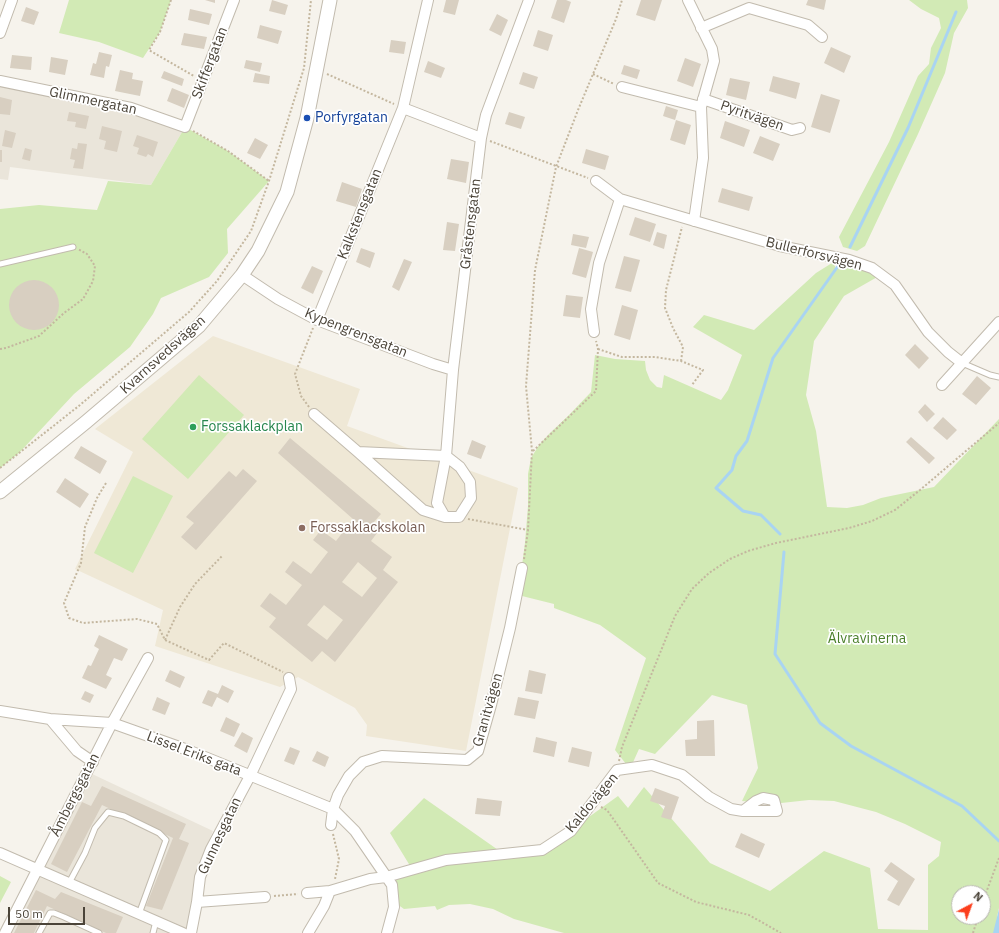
<!DOCTYPE html>
<meta charset="utf-8">
<style>
body{margin:0}
#map{position:relative;width:999px;height:933px;overflow:hidden;background:#f6f3ec;font-family:"IBM Plex Sans",sans-serif}
canvas{display:block}
.north{position:absolute;left:951px;top:885px;width:40px;height:40px;box-sizing:border-box;background:#fff;border:1px solid #b7b4b0;border-radius:50%;rotate:41deg;font-size:11px;font-weight:700;line-height:16px;text-align:center;color:#4b4439}
.north::after{content:'';display:block;margin:auto;width:14px;height:18px;background:#fc3f1d;clip-path:polygon(50% 0,100% 100%,50% 72%,0 100%)}
.scale{position:absolute;left:8px;top:907px;width:77px;height:18px;box-sizing:border-box;border:2px solid #4b4439;border-top:0;padding-left:5px;font-size:12px;line-height:14px;white-space:nowrap;color:#4b4439;-webkit-text-stroke:3px #fff;paint-order:stroke}
</style>
<div id="map">
<canvas width="999" height="933"></canvas>
<div class="north">N</div>
<div class="scale">50 m</div>
</div>
<script>
const c = document.querySelector('canvas').getContext('2d');
c.lineJoin = 'round';
function fill(path, color) { c.fillStyle = color; c.fill(path, 'evenodd'); }
const poly = rows => new Path2D(rows.map(r => 'M' + r).join(''));
function trace(path, color, width, dash) { c.strokeStyle = color; c.lineWidth = width; c.lineCap = dash ? 'butt' : 'round'; c.setLineDash(dash || []); c.stroke(path); }
function label(font, color, halo, rows, align = 'center') {
  c.font = font + ' "IBM Plex Sans",sans-serif'; c.lineWidth = 3.5; c.setLineDash([]); c.textBaseline = 'middle'; c.strokeStyle = halo; c.fillStyle = color; for (const [text, x, y, turn = 0] of rows) {
    c.save(); c.translate(x, y); c.rotate((+turn || 0) * Math.PI / 180); c.textAlign = isNaN(turn) ? turn : align; if (halo) c.strokeText(text, 0, 0); c.fillText(text, 0, 0); c.restore();
  }
}
const residential = poly([
 [0,81,131,108,185,127,151,185,10,167,8,180,0,179],
 [90,773,213,831,195,877,187,933,7,933]
]);
const education = poly([
 [213,336,360,389,347,426,518,488,466,751,366,736,367,725,355,708,298,677,280,687,155,646,163,610,75,569,133,452,95,429]
]);
const green = poly([
 [69,0,171,0,160,32,143,58,99,42,59,33],
 [909,0,967,0,968,8,954,33,945,73,918,134,865,246,857,251,843,247,839,237,889,142,918,76,929,64,931,48,941,28,939,18,921,9],
 [185,127,228,151,269,181,227,229,228,253,209,277,161,298,153,314,130,347,74,394,19,453,0,468,0,209,39,205,97,210,108,181,151,185],
 [844,262,879,276,844,296,814,341,806,395,816,431,827,507,847,508,863,505,881,498,934,487,999,419,999,908,997,917,996,933,564,933,514,919,493,909,470,904,449,905,437,910,435,906,404,909,397,904,396,879,404,874,415,874,390,833,424,798,511,859,516,858,528,851,546,844,575,827,618,796,628,808,644,787,710,863,770,891,824,851,870,868,878,929,928,930,928,865,939,856,941,842,905,824,876,812,834,801,809,800,772,804,742,801,758,768,747,705,712,695,655,754,639,749,630,769,615,750,646,658,600,625,554,608,554,604,518,595,525,543,528,506,528,474,531,458,539,445,549,434,568,416,591,392,595,355,615,359,645,361,646,370,650,380,657,387,662,388,664,375,721,400,728,390,742,355,693,327,704,315,754,330,816,273,832,263,835,266,835,270],
 [959,893,983,893,983,917,959,917],
 [199,375,244,415,188,479,142,439],
 [133,476,173,496,133,573,94,553],
 [0,876,11,882,0,903]
]);
const water = poly([
 [999,909,999,933,993,933]
]);
const stream = poly([
 [850,247,908,128,956,12],
 [780,534,761,515,743,511,716,488,732,470,736,456,747,441,773,358,838,266],
 [784,552,775,654,820,723,851,746,962,806,999,841]
]);
const building = poly([
 [205,0,215,0,215,3],
 [272,0,288,5,285,15,269,11],
 [446,0,459,0,455,15,443,12],
 [557,0,566,0,571,2,564,23,551,18],
 [641,0,662,0,655,21,636,15],
 [808,0,826,0,824,10,806,5],
 [26,7,39,12,34,25,21,21],
 [190,9,212,14,209,25,188,20],
 [497,14,508,20,501,36,489,30],
 [260,25,282,31,278,44,257,38],
 [538,30,553,35,548,51,533,46],
 [184,33,207,37,204,49,181,45],
 [391,40,406,42,404,54,389,52],
 [831,47,851,56,844,73,824,63],
 [99,52,112,55,109,67,106,66,104,78,90,75,93,63,96,64],
 [12,55,32,57,31,70,10,68],
 [51,57,68,60,65,75,49,72],
 [685,58,701,64,693,87,677,81],
 [246,60,262,63,260,72,244,68],
 [428,61,445,68,441,78,424,72],
 [624,65,640,70,637,79,621,74],
 [120,70,133,73,132,79,143,81,140,96,115,91],
 [164,71,184,79,182,86,161,78],
 [523,72,538,77,534,89,519,84],
 [255,73,270,76,269,84,253,82],
 [773,76,800,83,796,99,769,91],
 [730,78,750,82,746,100,726,95],
 [172,88,189,95,184,108,167,101],
 [821,94,840,100,830,133,811,127],
 [0,97,12,100,10,115,0,114],
 [666,106,678,110,675,120,663,116],
 [69,112,89,116,86,129,75,127,76,122,67,121],
 [509,112,525,117,521,129,505,124],
 [676,120,691,125,685,145,670,140],
 [725,121,750,130,744,147,720,138],
 [102,126,122,131,117,152,104,149,106,141,99,139],
 [5,130,16,133,12,148,2,146],
 [137,135,158,142,153,157,148,154,146,157,137,154,139,148,133,146],
 [760,136,780,144,773,161,753,153],
 [255,138,268,145,260,159,247,153],
 [78,143,87,144,83,169,73,168,75,160,70,159,72,148,77,149],
 [25,148,32,150,30,161,22,159],
 [586,149,609,156,605,170,582,163],
 [0,150,2,150,2,162,0,162],
 [451,159,469,162,466,183,447,179],
 [342,182,362,189,356,207,336,201],
 [722,188,753,197,749,211,718,202],
 [635,217,656,224,650,242,629,235],
 [447,222,459,224,455,251,443,250],
 [657,232,667,235,664,249,653,245],
 [573,234,589,237,586,248,571,245],
 [361,248,375,253,370,268,356,262],
 [579,248,593,252,586,278,572,274],
 [624,256,640,260,631,292,615,288],
 [404,259,412,262,399,291,392,287],
 [312,266,323,271,313,294,301,288],
 '9 305a25 25 0 1 1 50 0a25 25 0 1 1-50 0Z',
 [566,295,583,297,580,318,563,316],
 [622,305,638,310,630,340,614,335],
 [915,344,929,358,919,369,905,355],
 [977,376,991,388,976,405,962,394],
 [925,404,935,414,927,422,918,412],
 [943,417,957,430,947,440,933,428],
 [911,437,935,458,929,464,906,442],
 [290,438,381,514,373,523,380,529,371,541,392,557,383,570,398,582,335,662,322,651,312,662,269,627,276,618,260,606,270,593,286,605,302,585,285,572,293,561,311,574,328,552,313,540,321,530,336,541,353,519,278,453],
 [358,562,377,578,362,597,342,582],
 [324,605,343,620,327,640,307,625],
 [472,440,486,446,481,459,467,454],
 [81,446,107,461,100,474,74,458],
 [243,469,257,481,196,550,181,537,194,523,186,517,229,471,236,477],
 [65,478,89,494,80,508,56,492],
 [99,635,128,649,122,661,114,658,106,675,112,678,106,689,82,678,88,665,91,666,99,649,94,646],
 [170,670,185,677,180,688,165,681],
 [529,670,546,674,542,694,525,691],
 [222,685,234,691,228,703,217,697,212,707,202,703,208,690,218,694],
 [85,691,94,695,90,703,81,699],
 [157,697,170,703,165,715,152,710],
 [518,697,539,701,535,719,514,715],
 [226,717,240,724,234,737,220,731],
 [714,720,715,756,686,756,685,740,697,739,697,721],
 [242,732,253,738,247,753,234,746],
 [536,737,557,742,554,757,533,752],
 [290,747,300,751,294,765,284,761],
 [572,747,592,752,589,767,568,762],
 [317,751,329,757,325,767,312,761],
 [102,786,186,824,179,839,189,843,162,910,146,906,173,838,102,805,67,872,51,864,82,802,91,806],
 [655,788,679,797,671,820,661,817,665,806,650,801],
 [477,798,502,801,500,816,475,814],
 [741,833,765,844,759,858,735,847],
 [891,862,915,879,899,906,887,900,901,876,898,881,884,871],
 [36,890,55,899,61,892,123,917,116,933,106,933,47,906,34,933,14,933]
]);
const path = poly([
 [171,0,160,32,149,50,194,76],
 [327,74,394,104],
 [593,74,614,84],
 [193,131,228,151,269,181],
 [490,141,588,178],
 [0,349,6,348,39,336,64,313,83,299,93,281,95,266,87,254,78,249],
 [598,349,622,357,655,357,681,361,703,370,692,385],
 [681,361,683,347,673,328,665,308,666,290,682,227],
 [309,407,301,396,295,374,313,328],
 [533,451,596,391,598,349,596,341],
 [0,468,80,405,189,312,217,281,251,231,269,181,304,68,311,0],
 [106,483,97,498,85,527,81,563,64,603,69,618,83,623,137,619,157,624,165,640,209,660,224,643,283,672],
 [468,519,528,530],
 [524,559,528,530,532,451,526,386,535,270,556,167,578,110,616,19,622,0],
 [165,640,180,607,195,584,223,555],
 [619,761,622,747,675,616,692,589,709,573,730,559,748,551,776,543,849,528,872,521,895,510,920,490,999,423],
 [601,807,607,810,658,883,696,902,749,915,781,933],
 [333,834,339,859,335,879],
 [274,896,298,894],
 [983,901,999,858],
 [973,933,978,917]
]);
const service = poly([
 [0,264,73,247],
 [962,363,990,375,999,377],
 [69,883,85,853,95,828,108,812,124,816,159,833,166,840,139,914],
 [39,933,50,913,54,913,64,917,99,933],
 [153,933,156,921]
]);
const minor = poly([
 [688,0,712,49,714,61,701,107,703,158,694,221],
 [701,28,749,8,808,25,822,37],
 [0,33,12,0],
 [0,81,131,108,185,127,234,0],
 [622,87,701,107],
 [703,99,792,130,800,128],
 [403,108,481,138],
 [596,181,620,199,780,246,849,260,872,268,895,285,928,332,948,352,962,363],
 [242,275,278,299,317,320,433,364,453,370],
 [317,320,403,108,428,0],
 [594,332,591,309,599,263,620,199],
 [942,385,999,322],
 [314,414,358,452,423,510,445,517],
 [358,452,446,456],
 [446,456,460,467,470,482,471,498,459,517,445,517,437,503,446,456,453,370,481,138,486,115,529,0],
 [0,711,50,719,112,723,185,749,333,809,331,825],
 [50,719,77,751,93,762],
 [0,853,183,933],
 [307,893,330,891],
 [197,902,265,897],
 [5,933,112,723,148,658],
 [191,933,197,902,200,877,211,849,250,776,291,689,289,678],
 [308,933,324,906,330,891,370,879,386,877,446,860,542,850,571,831,617,770,652,765,682,775,709,797,731,809,743,811,777,811,774,800,763,798,756,801,743,811],
 [387,933,394,907,392,885,355,831,333,809,338,795,349,776,363,762,382,756,467,760,478,751,491,705,510,628,522,568]
]);
const tertiary = poly([
 [0,492,86,422,199,326,242,275,258,251,287,192,307,118,330,0]
]);
const markers = [
 [307,118,4,"#1a4fb4"],
 [193,427,4,"#2e9e5b"],
 [302,528,4,"#8d6e63"]
];
const streetNames = [
 ["Skiffergatan",210,63,-69],
 ["Glimmergatan",93,101,12],
 ["Pyritvägen",752,116,19],
 ["Kalkstensgatan",360,214,-68],
 ["Gråstensgatan",471,224,-83],
 ["Bullerforsvägen",814,254,14],
 ["Kypengrensgatan",356,333,22],
 ["Kvarnsvedsvägen",163,355,-42],
 ["Granitvägen",488,710,-74],
 ["Lissel Eriks gata",194,754,21],
 ["Åmbergsgatan",75,795,-63],
 ["Kaldovägen",592,803,-50],
 ["Gunnesgatan",220,836,-65]
];
const transitNames = [
 ["Porfyrgatan",315,118]
];
const leisureNames = [
 ["Forssaklackplan",201,427]
];
const educationNames = [
 ["Forssaklackskolan",310,528]
];
const parkNames = [
 ["Älvravinerna",867,639]
];
fill(residential, '#eae5da');
fill(education, '#efe8d6');
fill(green, '#d2eab5');
fill(water, '#a9d4f2');
trace(stream, '#a9d4f2', 3);
fill(building, '#d8cfc1');
trace(service, '#c2bbae', 7);
trace(minor, '#c2bbae', 12);
trace(tertiary, '#c2bbae', 15);
trace(path, '#c4b79f', 2, [2, 2]);
trace(service, '#fff', 5);
trace(minor, '#fff', 10);
trace(tertiary, '#fff', 13);
for (const [x, y, r, color] of markers) { const dot = new Path2D(); dot.arc(x, y, r, 0, 2 * Math.PI); c.fillStyle = color; c.fill(dot); trace(dot, '#fff', 1.5); }
label('14px', '#4b4439', '#fff', streetNames);
label('14px', '#164399', '#fff', transitNames, 'left');
label('14px', '#27864d', '#fff', leisureNames, 'left');
label('14px', '#785e54', '#fff', educationNames, 'left');
label('14px', '#4a7f2a', '#fff', parkNames);
</script>
